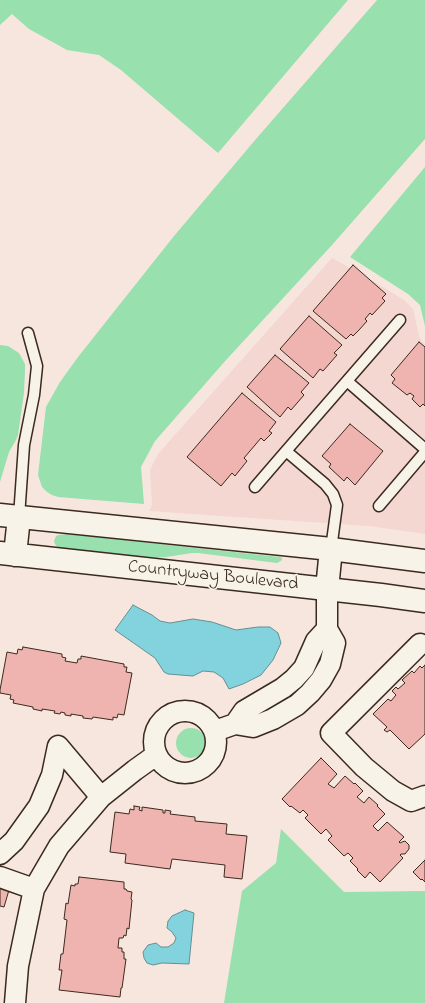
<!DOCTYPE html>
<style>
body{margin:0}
canvas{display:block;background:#f6e6dd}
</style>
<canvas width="425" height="1003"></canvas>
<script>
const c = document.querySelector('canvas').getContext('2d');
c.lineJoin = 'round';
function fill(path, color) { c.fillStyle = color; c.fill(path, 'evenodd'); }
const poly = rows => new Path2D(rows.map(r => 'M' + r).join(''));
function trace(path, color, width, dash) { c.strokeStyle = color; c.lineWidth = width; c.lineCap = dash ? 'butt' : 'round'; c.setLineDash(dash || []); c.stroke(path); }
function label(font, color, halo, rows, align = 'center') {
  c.font = font + ' "Indie Flower",sans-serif'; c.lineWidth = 3.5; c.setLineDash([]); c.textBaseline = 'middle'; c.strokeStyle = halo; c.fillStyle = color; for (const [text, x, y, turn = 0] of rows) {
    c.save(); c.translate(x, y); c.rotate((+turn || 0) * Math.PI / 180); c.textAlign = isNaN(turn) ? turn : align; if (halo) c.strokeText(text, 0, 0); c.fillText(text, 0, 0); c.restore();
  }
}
const built = poly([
 [332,258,373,281,404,300,413,309,419,336,422,341,425,344,425,534,369,526,149,511,152,505,150,470,158,454]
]);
const green = poly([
 [0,0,348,0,218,153,121,70,99,55,67,50,29,29,12,14,0,25],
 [377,0,425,0,425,139,332,245,227,359,155,441,141,467,144,504,58,497,52,495,47,492,42,487,38,475,46,407,60,382,78,357,174,236,256,139],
 [425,167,425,326,420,305,408,294,350,257],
 [0,345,8,346,19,353,25,364,25,371,24,393,18,435,16,440,9,452,0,482],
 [67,534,280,557,282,558,282,560,279,562,277,563,198,553,192,553,166,557,151,558,63,548,57,547,55,544,54,541,56,536,59,535],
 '176 743a15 15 0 1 1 30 0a15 15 0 1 1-30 0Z',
 [281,829,344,892,425,891,425,1003,224,1003,242,891,276,863]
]);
const water = poly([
 [133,605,152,615,160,621,170,623,193,619,212,622,236,630,258,627,270,627,278,633,281,643,273,660,261,675,243,684,229,689,223,678,214,672,203,671,193,676,168,674,164,672,155,658,115,630,133,605],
 [185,910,194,913,189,964,162,963,153,965,147,963,144,958,143,952,148,945,156,943,161,947,168,947,174,943,176,938,172,932,167,928,168,921,172,916,185,910]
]);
const building = poly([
 [353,265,386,294,382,298,385,301,372,315,370,313,365,319,367,321,359,330,353,336,351,334,346,339,313,311,353,265],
 [309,316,342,345,334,353,337,355,323,371,320,369,313,378,280,349,309,316],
 [419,342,425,347,425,406,423,404,420,407,412,399,414,396,410,393,407,395,392,383,395,379,391,375,419,342],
 [275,355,309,383,301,392,304,395,291,410,288,407,280,417,247,387,275,355],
 [242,393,276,422,269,431,272,433,264,441,261,438,244,458,247,461,235,476,232,473,221,486,187,457,242,393],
 [350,424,383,451,355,485,347,477,344,481,329,467,331,464,322,456,350,424],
 [23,647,62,654,62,657,66,658,65,661,77,663,78,659,81,659,81,656,124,664,124,667,127,667,126,672,132,673,124,715,118,714,117,718,113,717,113,720,93,717,92,719,83,718,83,716,71,714,71,716,65,715,65,713,61,712,60,714,54,713,55,711,42,709,42,711,33,709,33,707,13,703,14,700,10,699,11,695,0,693,0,690,7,652,17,654,18,649,22,650,23,647],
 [425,665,425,734,409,749,390,730,387,732,384,730,387,727,373,714,388,699,391,701,396,695,392,691,396,687,398,689,405,683,402,680,412,671,414,673,420,666,422,668,425,665],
 [321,758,337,774,328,784,334,788,345,776,354,784,355,783,363,791,357,797,364,803,369,797,378,805,377,806,385,814,373,826,378,831,387,822,404,837,399,842,400,843,402,842,405,841,409,845,409,849,405,854,401,854,400,855,403,858,380,882,370,872,365,878,357,870,358,869,350,861,353,858,348,853,344,856,328,840,332,836,326,829,321,834,305,818,308,815,303,810,300,813,291,806,290,807,282,799,321,758],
 [134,806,140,807,139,810,142,811,142,807,163,810,163,813,165,813,165,810,171,811,170,814,195,817,195,821,227,824,226,834,247,836,242,879,224,877,225,865,172,859,170,869,125,863,126,854,110,852,115,812,129,814,130,809,134,810,134,806],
 [425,860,425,882,422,879,421,880,413,872,425,860],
 [79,877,124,882,124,889,126,889,127,891,132,892,131,899,132,900,129,929,127,928,126,936,124,935,123,938,119,938,118,948,122,948,122,952,124,952,124,959,126,959,122,988,121,988,120,997,59,990,62,970,59,970,61,954,63,954,67,920,64,919,66,903,68,904,71,885,75,886,75,884,78,884,79,877],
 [0,887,9,890,4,907,0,906,0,887]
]);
const service = poly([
 [347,381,425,449],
 [255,487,286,451],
 [379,506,425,452],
 [19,517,24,445,34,395,37,366,28,333],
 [331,549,337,505,333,494,325,484,286,451,400,320]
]);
const minor = poly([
 [420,644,331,733,364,767,393,791,411,801,425,796],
 '154 742a31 31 0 1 1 62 0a31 31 0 1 1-62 0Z',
 [235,724,244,711,283,688,294,679,304,668,316,641,327,629],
 [215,731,235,724,253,727,273,719,297,705,310,693,321,680,330,664,335,643,327,629,327,589],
 [0,854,14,841,39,806,52,775,58,746,101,797],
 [0,877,34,889],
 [15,1003,18,966,34,889,59,846,101,797,135,770,156,755]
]);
const tertiary = poly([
 [0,515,331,549,425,561],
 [0,553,381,595,425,601],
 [15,555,19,517],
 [327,589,331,549]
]);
const streetNames = [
 ["Countryway Boulevard",213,577,6]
];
fill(built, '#f4d7d0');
fill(green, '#98e0ae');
fill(water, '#83d3df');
trace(water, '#668f92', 1);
fill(building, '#f0b4b0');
trace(building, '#3b2a1e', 1);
trace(service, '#3b2a1e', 13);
trace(minor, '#3b2a1e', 23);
trace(tertiary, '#3b2a1e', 25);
trace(service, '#f7f3e8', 10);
trace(minor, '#f7f3e8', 20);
trace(tertiary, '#f7f3e8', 22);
label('18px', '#3b2a1e', '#f7f3e8', streetNames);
</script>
